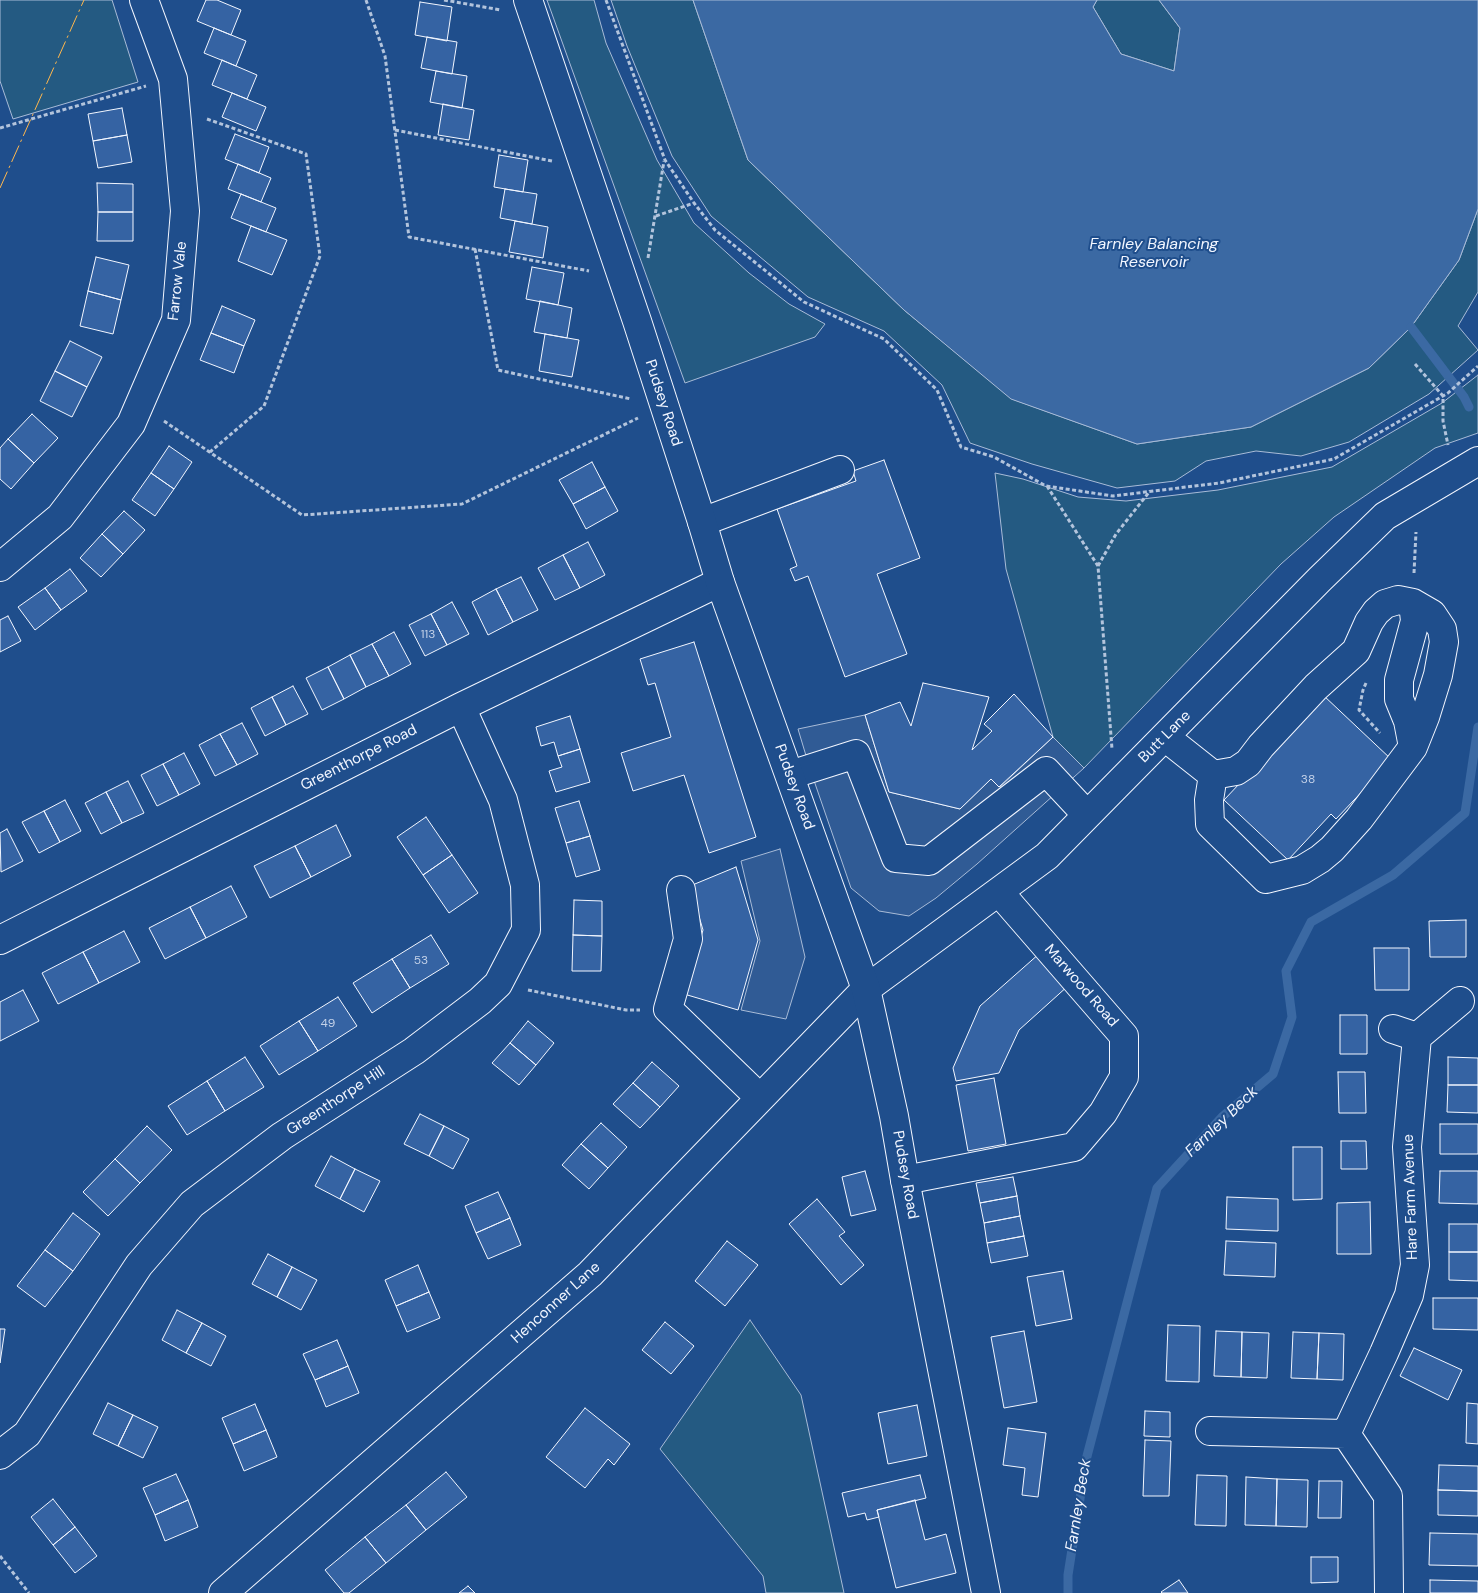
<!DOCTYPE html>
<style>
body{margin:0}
canvas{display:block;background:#1f4e8c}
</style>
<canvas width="1478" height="1593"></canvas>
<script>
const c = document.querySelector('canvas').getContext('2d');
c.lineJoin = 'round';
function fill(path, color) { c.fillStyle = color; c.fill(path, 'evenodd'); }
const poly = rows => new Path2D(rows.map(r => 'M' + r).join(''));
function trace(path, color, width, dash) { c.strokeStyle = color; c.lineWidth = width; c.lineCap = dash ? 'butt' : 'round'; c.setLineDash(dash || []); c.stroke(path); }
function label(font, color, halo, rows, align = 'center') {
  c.font = font + ' "DM Sans",sans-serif'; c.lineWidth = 4; c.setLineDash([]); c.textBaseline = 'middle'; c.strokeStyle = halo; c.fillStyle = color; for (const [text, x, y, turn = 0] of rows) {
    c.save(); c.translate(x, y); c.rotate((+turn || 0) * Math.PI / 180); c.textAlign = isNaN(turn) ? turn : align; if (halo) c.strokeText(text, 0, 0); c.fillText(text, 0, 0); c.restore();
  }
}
const green = poly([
 [0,0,112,0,138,82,13,119,0,81,0,0],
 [547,0,594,0,606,43,657,160,694,223,749,273,789,304,825,324,815,337,685,383,547,0],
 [611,0,693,0,748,160,904,310,1012,399,1137,444,1251,427,1369,368,1411,327,1459,260,1478,209,1478,292,1458,326,1478,350,1429,394,1349,442,1301,456,1256,451,1206,461,1175,481,1117,488,1032,464,970,443,942,385,884,331,808,297,711,216,672,156,627,46,611,0],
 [1097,0,1159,0,1180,28,1174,71,1121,54,1093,7,1097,0],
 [1478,375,1478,433,1435,448,1334,517,1281,564,1084,768,1053,737,1006,569,995,473,1023,479,1078,497,1126,501,1218,490,1332,467,1442,403,1478,375],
 [750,1320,801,1395,844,1593,766,1593,763,1576,660,1449,750,1320]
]);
const parking = poly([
 [865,715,889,792,960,809,991,779,1000,787,1053,737,1084,768,977,864,936,898,909,916,879,911,851,888,810,769,798,729,865,715],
 [780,849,805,957,786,1019,741,1010,760,941,741,861,780,849]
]);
const water = poly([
 [693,0,1097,0,1093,7,1121,54,1174,71,1180,28,1159,0,1478,0,1478,209,1459,260,1411,327,1369,368,1251,427,1137,444,1011,399,904,310,748,160,693,0]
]);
const stream = poly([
 [1411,327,1464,397,1469,407],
 [1068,1593,1068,1575,1086,1460,1157,1188,1222,1117,1273,1074,1292,1017,1286,971,1311,922,1393,875,1465,813,1478,727]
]);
const building = poly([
 [206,0,217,0,241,10,231,35,197,21,206,0],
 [420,2,452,7,447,41,415,35,420,2],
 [214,28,246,41,236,66,204,53,214,28],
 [427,37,457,42,452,74,421,68,427,37],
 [222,60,257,75,247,99,212,85,222,60],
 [436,71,467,76,462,108,430,102,436,71],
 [232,93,266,107,256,131,222,117,232,93],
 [443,104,474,110,469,140,438,135,443,104],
 [122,108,127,135,93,141,88,114,122,108],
 [235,134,269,147,259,173,225,159,235,134],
 [127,135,132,162,98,168,93,141,127,135],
 [499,155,528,160,523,192,494,187,499,155],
 [238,164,271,178,261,202,228,189,238,164],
 [97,183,133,184,133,212,98,212,97,183],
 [505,189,537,194,532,224,500,218,505,189],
 [241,194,276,208,266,232,231,218,241,194],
 [98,212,133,212,133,241,97,241,98,212],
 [515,221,548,227,543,258,509,252,515,221],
 [251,226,287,240,272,275,238,261,251,226],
 [96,257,129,265,121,300,88,291,96,257],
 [532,267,564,273,558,305,526,299,532,267],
 [88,291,121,300,113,334,80,326,88,291],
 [540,301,572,308,567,338,534,332,540,301],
 [222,306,255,320,244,346,211,333,222,306],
 [211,333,244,346,234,373,200,360,211,333],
 [545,334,579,340,572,377,539,371,545,334],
 [70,341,102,357,87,387,55,371,70,341],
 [55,371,87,387,72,417,40,401,55,371],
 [32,414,58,438,34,463,8,439,32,414],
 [8,439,34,463,11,489,0,479,0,448,8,439],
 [169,446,192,462,174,489,151,473,169,446],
 [884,460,920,558,877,574,907,654,845,677,808,576,795,581,790,569,797,566,777,509,856,481,853,471,884,460],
 [592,462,605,487,573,504,559,480,592,462],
 [151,473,174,489,155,516,132,500,151,473],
 [605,487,618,511,586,529,573,504,605,487],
 [124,511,145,530,123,554,102,534,124,511],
 [102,534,123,554,101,577,80,558,102,534],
 [588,542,605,575,580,588,563,555,588,542],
 [563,555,580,588,555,600,538,568,563,555],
 [70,569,87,591,61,610,45,588,70,569],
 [521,577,538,610,513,622,496,589,521,577],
 [45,588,61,610,35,630,18,607,45,588],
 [496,589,513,622,488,635,472,602,496,589],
 [452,602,469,634,447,645,431,614,452,602],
 [431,614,447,645,425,656,409,625,431,614],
 [8,616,21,641,0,652,0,620,8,616],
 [394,632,411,664,389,676,372,644,394,632],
 [694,642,756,837,709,853,684,775,633,791,621,753,671,737,655,683,648,685,640,659,694,642],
 [372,644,389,676,366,687,350,655,372,644],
 [350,655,366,687,344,699,328,667,350,655],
 [328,667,344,699,322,710,306,678,328,667],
 [923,683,989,697,972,750,992,731,984,724,1014,694,1053,737,999,787,991,779,960,809,889,792,865,715,900,702,911,726,923,683],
 [293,686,308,714,286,725,272,697,293,686],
 [1323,695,1392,760,1336,819,1331,814,1288,860,1224,800,1323,695],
 [272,697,286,725,265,736,251,708,272,697],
 [570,716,580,749,558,756,554,742,541,746,536,727,570,716],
 [242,723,258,754,237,765,220,734,242,723],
 [220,734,237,765,215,776,199,745,220,734],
 [580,749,590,782,556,792,549,771,562,767,558,756,580,749],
 [184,753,200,784,179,795,163,764,184,753],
 [163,764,179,795,157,806,141,775,163,764],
 [128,781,144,813,122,823,106,792,128,781],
 [106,792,122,823,101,834,85,803,106,792],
 [65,800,81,831,60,842,44,811,65,800],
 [579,801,590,836,566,843,555,808,579,801],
 [44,811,60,842,39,853,22,822,44,811],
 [426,817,452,855,423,875,397,837,426,817],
 [336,825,351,856,311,877,295,846,336,825],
 [7,829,23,861,1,872,0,833,7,829],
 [590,836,600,870,576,877,566,843,590,836],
 [295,846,311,877,270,898,254,866,295,846],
 [452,855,478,893,449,913,423,875,452,855],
 [736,867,758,940,738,1010,684,994,703,930,690,886,736,867],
 [231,886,247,917,206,938,190,907,231,886],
 [574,900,602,901,602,936,573,935,574,900],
 [190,907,206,938,165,959,149,928,190,907],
 [1466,920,1466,957,1430,957,1429,921,1466,920],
 [124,931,140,962,99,983,83,952,124,931],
 [431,935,449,964,410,988,392,959,431,935],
 [573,935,602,936,601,971,572,971,573,935],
 [1374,948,1409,948,1409,990,1375,990,1374,948],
 [83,952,99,983,58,1004,42,973,83,952],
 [1040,953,1069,985,1019,1030,999,1073,956,1081,953,1068,980,1006,1040,953],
 [392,959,410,988,372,1013,353,983,392,959],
 [23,990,39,1021,0,1041,0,1002,23,990],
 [338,997,357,1026,318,1051,299,1021,338,997],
 [1340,1015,1367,1015,1367,1054,1340,1054,1340,1015],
 [299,1021,318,1051,279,1075,260,1046,299,1021],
 [528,1021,554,1043,536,1065,510,1043,528,1021],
 [510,1043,536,1065,519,1085,492,1063,510,1043],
 [245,1057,264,1087,225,1111,207,1081,245,1057],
 [1448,1057,1478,1058,1478,1085,1448,1085,1448,1057],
 [652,1062,679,1086,660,1107,633,1083,652,1062],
 [1338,1072,1365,1072,1366,1113,1339,1113,1338,1072],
 [994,1078,1006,1144,968,1151,956,1085,994,1078],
 [207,1081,225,1111,187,1135,168,1106,207,1081],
 [633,1083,660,1107,640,1128,613,1104,633,1083],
 [1448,1085,1478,1085,1478,1113,1447,1112,1448,1085],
 [420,1114,444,1126,429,1156,404,1144,420,1114],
 [601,1123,627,1147,608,1168,581,1144,601,1123],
 [1440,1124,1478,1124,1478,1154,1440,1154,1440,1124],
 [147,1126,172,1150,140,1183,115,1159,147,1126],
 [444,1126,469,1139,453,1169,429,1156,444,1126],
 [1341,1141,1366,1141,1367,1169,1341,1169,1341,1141],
 [581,1144,608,1168,589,1189,562,1165,581,1144],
 [1293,1147,1322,1147,1322,1199,1293,1200,1293,1147],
 [331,1156,355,1169,340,1199,315,1186,331,1156],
 [115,1159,140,1183,108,1216,83,1192,115,1159],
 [355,1169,380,1181,364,1212,340,1199,355,1169],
 [865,1171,876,1210,851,1216,842,1177,865,1171],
 [1440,1171,1478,1171,1478,1204,1439,1203,1440,1171],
 [1013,1177,1017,1196,980,1203,976,1183,1013,1177],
 [498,1192,510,1218,476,1233,465,1206,498,1192],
 [1017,1196,1020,1216,984,1223,980,1203,1017,1196],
 [1227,1197,1278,1199,1278,1231,1226,1229,1227,1197],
 [817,1199,845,1232,839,1236,864,1265,841,1285,789,1224,817,1199],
 [1370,1202,1371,1254,1337,1254,1337,1203,1370,1202],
 [73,1213,100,1234,73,1271,45,1250,73,1213],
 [1020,1216,1024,1236,987,1243,984,1223,1020,1216],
 [510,1218,521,1245,488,1259,476,1233,510,1218],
 [1449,1224,1478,1224,1478,1252,1449,1252,1449,1224],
 [1024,1236,1028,1256,991,1263,987,1243,1024,1236],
 [727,1241,758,1265,725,1306,695,1281,727,1241],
 [1226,1241,1276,1243,1275,1277,1224,1275,1226,1241],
 [45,1250,73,1271,45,1307,17,1286,45,1250],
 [1449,1252,1478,1252,1478,1281,1449,1280,1449,1252],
 [268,1254,292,1267,277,1297,252,1284,268,1254],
 [418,1265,429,1292,396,1306,385,1280,418,1265],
 [292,1267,317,1280,301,1310,277,1297,292,1267],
 [1063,1271,1072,1319,1036,1326,1027,1277,1063,1271],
 [429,1292,440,1318,407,1332,396,1306,429,1292],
 [1433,1298,1478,1298,1478,1330,1433,1329,1433,1298],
 [177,1310,202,1323,186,1353,162,1340,177,1310],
 [665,1322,694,1346,671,1374,642,1350,665,1322],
 [202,1323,226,1336,211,1366,186,1353,202,1323],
 [1168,1325,1200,1326,1199,1382,1166,1381,1168,1325],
 [0,1329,5,1329,0,1363,0,1329],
 [1024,1331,1037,1402,1004,1408,991,1337,1024,1331],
 [1216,1331,1242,1332,1241,1377,1214,1376,1216,1331],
 [1242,1332,1269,1333,1267,1378,1241,1377,1242,1332],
 [1293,1332,1319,1333,1317,1379,1291,1378,1293,1332],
 [1319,1333,1344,1334,1343,1380,1317,1379,1319,1333],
 [337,1340,348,1366,315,1380,303,1354,337,1340],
 [1414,1348,1462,1370,1448,1400,1400,1376,1414,1348],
 [348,1366,359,1393,326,1407,315,1380,348,1366],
 [108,1403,133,1415,118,1446,93,1434,108,1403],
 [1467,1403,1478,1404,1478,1444,1466,1443,1467,1403],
 [255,1404,266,1430,233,1444,222,1418,255,1404],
 [917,1405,927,1456,888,1464,878,1413,917,1405],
 [585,1408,630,1444,614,1465,608,1459,585,1488,546,1457,585,1408],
 [1145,1411,1170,1412,1170,1437,1144,1436,1145,1411],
 [133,1415,158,1427,143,1458,118,1446,133,1415],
 [1008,1428,1046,1433,1038,1497,1022,1495,1025,1468,1003,1465,1008,1428],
 [266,1430,277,1457,244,1471,233,1444,266,1430],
 [1145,1440,1171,1441,1169,1496,1143,1496,1145,1440],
 [1439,1465,1478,1466,1478,1491,1438,1490,1439,1465],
 [446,1472,467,1497,426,1530,406,1505,446,1472],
 [176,1474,188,1500,155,1515,143,1488,176,1474],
 [920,1475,926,1498,877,1510,879,1517,867,1520,865,1513,848,1517,842,1493,920,1475],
 [1197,1475,1227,1476,1226,1526,1195,1525,1197,1475],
 [1246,1477,1277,1479,1276,1526,1245,1525,1246,1477],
 [1277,1479,1308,1480,1307,1527,1276,1526,1277,1479],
 [1319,1481,1342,1481,1341,1518,1318,1518,1319,1481],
 [1438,1490,1478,1491,1478,1516,1438,1515,1438,1490],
 [53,1499,75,1527,53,1545,31,1517,53,1499],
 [188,1500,198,1527,165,1541,155,1515,188,1500],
 [915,1500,925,1540,946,1534,956,1573,896,1588,877,1510,915,1500],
 [406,1505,426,1530,386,1563,365,1537,406,1505],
 [75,1527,97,1556,75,1573,53,1545,75,1527],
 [1430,1533,1478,1534,1478,1566,1429,1565,1430,1533],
 [365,1537,386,1563,349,1593,344,1593,325,1570,365,1537],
 [1311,1557,1338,1557,1338,1582,1311,1583,1311,1557],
 [1179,1580,1188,1593,1162,1593,1161,1592,1179,1580],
 [1430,1580,1478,1581,1478,1593,1430,1593,1430,1580],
 [468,1586,475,1593,459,1593,468,1586]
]);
const path = poly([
 [366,0,385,56,409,237,589,271],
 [444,0,501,10],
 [606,0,665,160,694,203,715,230,804,302,884,339,937,390,961,447,994,457,1046,486,1113,496,1219,483,1334,459,1448,393,1478,366],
 [207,119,306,154,320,256,264,406,210,452],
 [0,128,146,86],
 [395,130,552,161],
 [656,216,694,203],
 [475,249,498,370,631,399],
 [648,258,664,161],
 [1415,364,1443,396,1443,421,1448,445],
 [164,421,302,515,462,504,638,418],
 [1047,486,1098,566,1112,749],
 [1098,566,1116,534,1150,491],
 [1414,573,1416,532],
 [1366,683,1363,690,1359,710,1380,733],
 [528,990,626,1010,640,1010],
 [0,1556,29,1593]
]);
const minor = poly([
 [702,522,840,470],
 [0,567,60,517,131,424,176,320,185,211,173,79,144,0],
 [1165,737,1213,775,1209,800,1210,824,1266,879,1302,870,1320,859,1332,849,1359,819,1413,747,1425,717,1438,675,1444,642,1442,629,1432,614,1413,603,1398,600,1385,604,1376,612,1369,622,1356,651,1316,687,1261,746,1248,763,1236,771,1213,775],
 [1413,747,1408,721,1399,699,1399,680,1415,621,1413,603],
 [790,775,856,754,896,858,929,861,1046,771,1087,815],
 [681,890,688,939,668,1009,760,1098],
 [0,940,461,707,720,582],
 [1417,1037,1460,1001],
 [905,1180,1074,1147,1103,1113,1124,1077,1124,1036,999,892],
 [1210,1431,1346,1434],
 [0,1455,27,1434,139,1265,192,1204,282,1136,414,1051,480,1001,498,984,526,930,525,885,503,800,461,707],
 [223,1593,590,1274,866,989,1047,856,1320,579,1385,516,1478,461],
 [1389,1593,1388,1496,1346,1434,1384,1353,1409,1295,1415,1265,1407,1147,1417,1037,1393,1029]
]);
const major = poly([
 [528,0,637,321,702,522,720,582,866,989,894,1116,905,1180,986,1593]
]);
const power = poly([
 [0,188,84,0]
]);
const numberNames = [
 ["113",428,635],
 ["38",1308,780],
 ["53",421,961],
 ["49",328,1024]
];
const streetNames = [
 ["Farrow Vale",178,281,-84],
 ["Pudsey Road",663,403,72],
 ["Butt Lane",1165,737,-45],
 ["Greenthorpe Road",359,758,-27],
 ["Pudsey Road",794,787,70],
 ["Marwood Road",1081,986,49],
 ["Greenthorpe Hill",336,1101,-33],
 ["Pudsey Road",905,1175,80],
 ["Hare Farm Avenue",1411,1197,-92],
 ["Henconner Lane",556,1303,-42]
];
const waterNames = [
 ["Farnley Balancing",1154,245],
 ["Reservoir",1154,263],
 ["Farnley Beck",1222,1122,-44],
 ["Farnley Beck",1079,1505,-81]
];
fill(green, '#245a82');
trace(green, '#a8bbd7', 1);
fill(parking, '#305b95');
trace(parking, '#a8bbd7', 1);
fill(water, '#3b69a3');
trace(water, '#a8bbd7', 1);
trace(stream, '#3b69a3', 9);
fill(building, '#3563a3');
trace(building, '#f2f6ff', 1);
trace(minor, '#f2f6ff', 30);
trace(major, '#f2f6ff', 30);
trace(path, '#b3c4dc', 3, [4, 2.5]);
trace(minor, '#1f4e8c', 28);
trace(major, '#1f4e8c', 28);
trace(power, '#ffb74d', 1, [18, 4, 2.5, 4]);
label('12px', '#c3d1e8', null, numberNames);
label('15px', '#f2f6ff', '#1f4e8c', streetNames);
label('italic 16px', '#f2f6ff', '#1f4e8c', waterNames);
</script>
